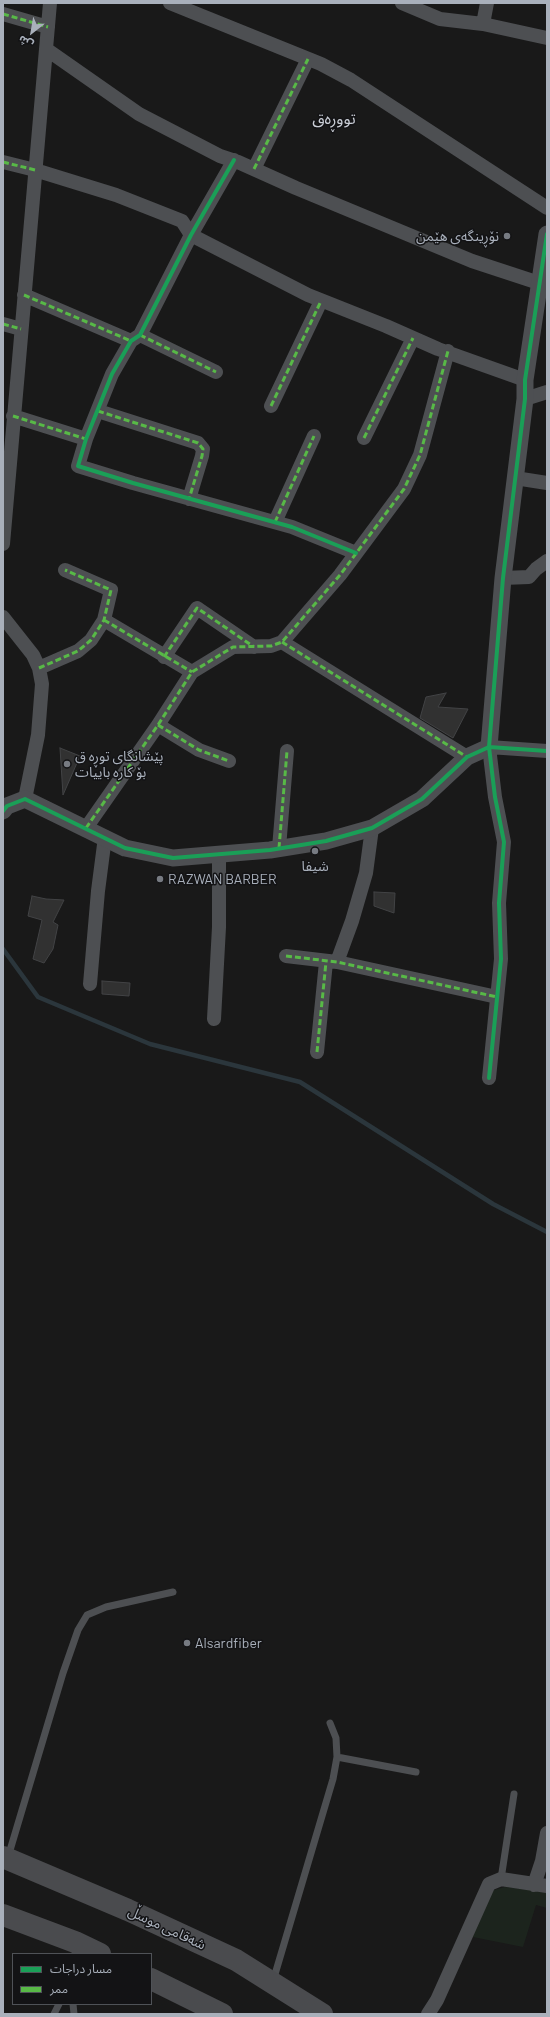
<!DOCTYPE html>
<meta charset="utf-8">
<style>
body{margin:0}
#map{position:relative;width:550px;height:2017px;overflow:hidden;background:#191919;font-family:Barlow,"Noto Sans Arabic",sans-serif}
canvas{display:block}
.frame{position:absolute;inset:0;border:4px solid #a9b0bb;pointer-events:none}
.legend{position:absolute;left:12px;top:1953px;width:140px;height:52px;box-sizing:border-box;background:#131315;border:1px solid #4f5257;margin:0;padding:5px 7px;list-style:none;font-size:12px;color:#a9b0bb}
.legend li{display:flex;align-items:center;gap:8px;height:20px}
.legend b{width:20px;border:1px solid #4f5257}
.north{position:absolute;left:12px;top:12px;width:40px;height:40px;-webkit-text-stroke:3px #131315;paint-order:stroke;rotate:211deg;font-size:11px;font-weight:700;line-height:16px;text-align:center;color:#a9b0bb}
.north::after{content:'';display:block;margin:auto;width:14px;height:18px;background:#a9b0bb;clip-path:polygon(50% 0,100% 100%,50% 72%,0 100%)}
</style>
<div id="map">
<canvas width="550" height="2017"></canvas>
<div class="frame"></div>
<ul class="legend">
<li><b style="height:5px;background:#1a9f57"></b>مسار دراجات</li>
<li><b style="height:5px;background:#58b947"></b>ممر</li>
</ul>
<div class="north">ش</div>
</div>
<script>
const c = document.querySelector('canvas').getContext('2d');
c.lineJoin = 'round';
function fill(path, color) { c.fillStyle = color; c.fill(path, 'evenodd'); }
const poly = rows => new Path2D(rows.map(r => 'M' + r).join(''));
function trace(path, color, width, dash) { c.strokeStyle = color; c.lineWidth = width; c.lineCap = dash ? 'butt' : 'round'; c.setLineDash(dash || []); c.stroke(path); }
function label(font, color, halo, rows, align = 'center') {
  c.font = font + ' Barlow,"Noto Sans Arabic",sans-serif'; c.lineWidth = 3; c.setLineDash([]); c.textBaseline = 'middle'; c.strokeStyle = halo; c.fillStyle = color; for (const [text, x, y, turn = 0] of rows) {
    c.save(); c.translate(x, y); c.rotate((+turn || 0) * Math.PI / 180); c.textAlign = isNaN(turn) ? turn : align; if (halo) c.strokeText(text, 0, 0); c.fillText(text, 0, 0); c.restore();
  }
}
const green = poly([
 [505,1887,547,1892,547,1908,536,1905,523,1947,473,1937,479,1909,494,1890]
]);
const stream = poly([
 [3,949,38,997,150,1044,300,1082,493,1204,547,1232]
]);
const building = poly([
 [446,693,438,707,468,709,453,738,420,718,426,697,446,693],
 [60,748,80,756,63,795,60,748],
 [374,892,395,893,394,913,374,906,374,892],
 [32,896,46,899,64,900,53,922,58,925,53,949,44,963,33,959,42,920,28,916,32,896],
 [102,981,130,983,129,996,102,994,102,981]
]);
const service = poly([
 [337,1757,416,1772],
 [8,1857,63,1673,78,1630,87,1615,106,1607,173,1592],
 [501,1879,514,1794],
 [273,1981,333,1779,337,1757,336,1738,330,1723],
 [73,2004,74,2014],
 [54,2014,59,2004]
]);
const minor = poly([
 [170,3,321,64,351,80,547,208],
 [402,3,440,19,483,24,547,38],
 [3,14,48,27],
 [483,24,487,3],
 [46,49,139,114,220,156,238,162,296,188,472,261,539,283],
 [234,160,191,235,140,335,131,341,112,374,86,439,78,466,133,483,292,527,356,553],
 [3,162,35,170,116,195,182,221,191,235,308,295,386,326,438,349,525,380],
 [254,169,308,59],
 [24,295,131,341],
 [3,324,21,329],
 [140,335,216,372],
 [525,399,547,392],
 [271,406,321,301],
 [98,411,198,443,203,449,202,456,189,499],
 [13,416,86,439],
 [364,438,413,338],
 [515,478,547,483],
 [275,522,314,436],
 [3,544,50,3],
 [503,578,529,577,536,569,547,561],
 [3,617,33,655,39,668,42,684,38,735,25,799],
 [104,620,192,672],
 [282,642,467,757],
 [164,657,197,608,254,647],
 [39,668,78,651,91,640,104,620,111,590,65,570],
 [158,725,199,750,229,761],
 [86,828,158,725,192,672,233,647,271,646,282,642,340,575,404,489,420,455,448,351],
 [279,848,287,751],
 [286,956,337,962,497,997],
 [337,962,352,921,366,873,372,828],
 [90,984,98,891,105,837],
 [214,1019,219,927,219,855],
 [317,1052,326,962],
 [489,1078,501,959,499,903,504,842,495,797,489,747,547,751],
 [534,1885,542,1861,547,1833],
 [428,2014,437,2000,489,1884,501,1879,547,1886]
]);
const tertiary = poly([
 [3,811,7,806,25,799,125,848,173,858,270,850,326,841,372,828,422,799,467,757,489,747,503,578,525,399,525,380,547,234]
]);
const trunk = poly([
 [3,1857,128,1910,236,1960,322,2014],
 [3,1915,75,1942,100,1954],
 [151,1979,222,2014]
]);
const quiet = poly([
 [3,14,48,27],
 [3,162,35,170],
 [254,169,308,59],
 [24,295,131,341,129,344],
 [3,324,21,329],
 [140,335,216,372],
 [271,406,321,301],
 [98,411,198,443,203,449,202,456,189,499],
 [13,416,86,439],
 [364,438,413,338],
 [275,522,314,436],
 [104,620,192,672],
 [282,642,467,757],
 [164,657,197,608,254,647],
 [39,668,78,651,91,640,104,620,111,590,65,570],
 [158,725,199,750,229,761],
 [86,828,158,725,192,672,233,647,271,646,282,642,340,575,404,489,420,455,448,351],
 [279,848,287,751],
 [286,956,337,962,497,997],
 [317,1052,326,962]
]);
const cycleway = poly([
 [234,160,191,235,140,335,131,341,112,374,86,439,78,466,133,483,292,527,356,553],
 [3,811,7,806,25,799,125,848,173,858,270,850,326,841,372,828,422,799,467,757,489,747,547,751],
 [489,1078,501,959,499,903,504,842,495,797,489,747,503,578,525,399,525,380,547,234]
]);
const markers = [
 [507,236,4,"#777b82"],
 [67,764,4,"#777b82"],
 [315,851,4,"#777b82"],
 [160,879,4,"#777b82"],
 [187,1643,4,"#777b82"]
];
const poiNames = [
 ["نۆڕینگەی هێمن",499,236,"right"],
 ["پێشانگای توڕه ق",75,756],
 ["بۆ کاره باییات",75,772],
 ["شیفا",315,866,"center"],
 ["RAZWAN BARBER",168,879],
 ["Alsardfiber",195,1643]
];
const streetNames = [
 ["شەقامی موسڵ",167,1928,25]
];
const quarterNames = [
 ["تووڕەق",334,119]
];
fill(green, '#1c241d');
trace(stream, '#2b363c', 4.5);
fill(building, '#313131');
trace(building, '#424345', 1);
trace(service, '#4d4f52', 7);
trace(minor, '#4d4f52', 14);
trace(tertiary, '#4d4f52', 17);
trace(trunk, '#4a4b4e', 22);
trace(quiet, '#58b947', 3, [6, 3]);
trace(cycleway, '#1a9f57', 4);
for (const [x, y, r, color] of markers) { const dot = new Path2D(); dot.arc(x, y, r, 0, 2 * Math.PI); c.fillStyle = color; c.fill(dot); trace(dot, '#131315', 1.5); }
label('14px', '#a9b0bb', '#131315', poiNames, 'left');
label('14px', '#a9b0bb', '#131315', streetNames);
label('16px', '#cbcfd7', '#131315', quarterNames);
</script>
